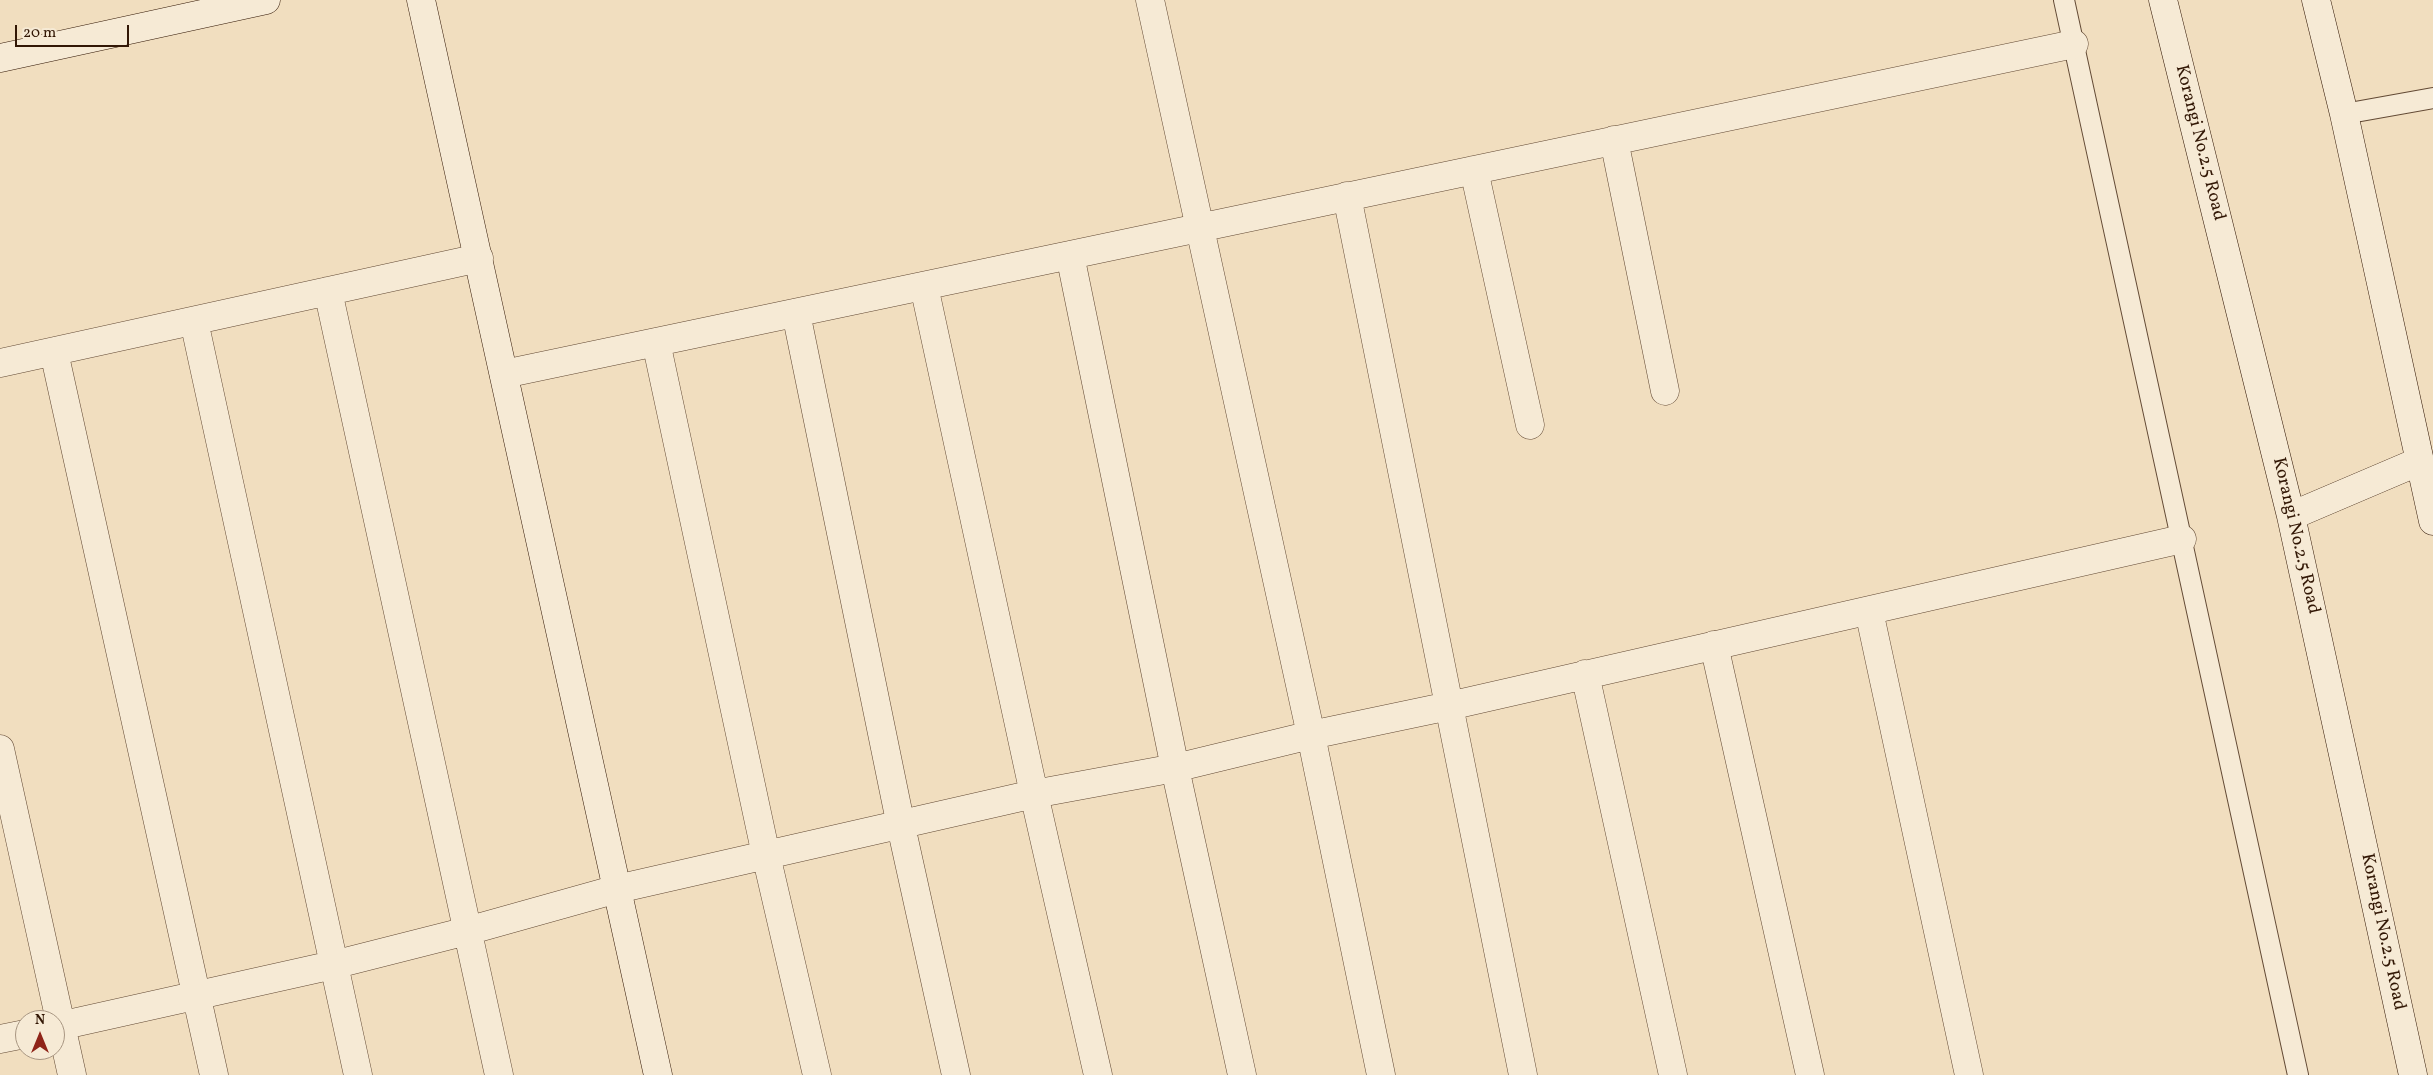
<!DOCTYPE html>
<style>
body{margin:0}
#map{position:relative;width:2433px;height:1075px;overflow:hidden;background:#f1debf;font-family:Vollkorn,serif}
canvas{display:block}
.north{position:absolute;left:15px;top:1010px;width:50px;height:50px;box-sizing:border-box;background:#f6ead5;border:1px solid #a89682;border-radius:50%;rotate:0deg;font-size:14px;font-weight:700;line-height:20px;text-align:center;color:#321705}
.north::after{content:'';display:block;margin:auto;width:18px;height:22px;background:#8f2418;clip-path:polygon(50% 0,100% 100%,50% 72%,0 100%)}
.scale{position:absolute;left:15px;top:25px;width:114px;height:22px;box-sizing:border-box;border:2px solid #321705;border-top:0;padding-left:6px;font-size:15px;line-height:18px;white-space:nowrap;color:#321705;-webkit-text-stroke:4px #f6ead5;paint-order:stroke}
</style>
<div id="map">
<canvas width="2433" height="1075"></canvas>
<div class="north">N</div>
<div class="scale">20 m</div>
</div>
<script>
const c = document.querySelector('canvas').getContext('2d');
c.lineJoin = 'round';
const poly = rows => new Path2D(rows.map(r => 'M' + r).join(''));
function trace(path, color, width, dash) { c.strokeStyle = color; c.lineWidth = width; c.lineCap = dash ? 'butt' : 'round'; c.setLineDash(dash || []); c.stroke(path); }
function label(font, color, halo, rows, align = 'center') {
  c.font = font + ' Vollkorn,serif'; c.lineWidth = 4; c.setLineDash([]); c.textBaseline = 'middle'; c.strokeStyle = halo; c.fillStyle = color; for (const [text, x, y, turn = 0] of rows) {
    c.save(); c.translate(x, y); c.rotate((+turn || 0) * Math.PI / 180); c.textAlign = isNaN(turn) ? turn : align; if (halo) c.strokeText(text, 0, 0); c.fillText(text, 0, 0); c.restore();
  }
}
const lane = poly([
 [2064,0,2298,1075],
 [2344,114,2433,98]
]);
const street = poly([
 [1150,0,1311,735,1381,1075],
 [1614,140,1665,391],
 [1474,170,1530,425],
 [1347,196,1523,1075],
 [1070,255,1175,768,1242,1075],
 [924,286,1034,794,1098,1075],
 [328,291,499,1075],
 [796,313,901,826,956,1075],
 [194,321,358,1075],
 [656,342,766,855,817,1075],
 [54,352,214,1075],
 [0,363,479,258],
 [504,374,2074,44],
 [1869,611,1969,1075],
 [1714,645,1810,1075],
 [1585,674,1673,1075],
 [0,749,72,1075],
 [55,1027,333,965,467,931,617,889,1034,794,1175,768,1311,735,1449,706,2182,539],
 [0,1039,25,1034]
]);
const secondary = poly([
 [421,0,658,1075],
 [2163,0,2291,516,2413,1075],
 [2316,0,2344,114,2433,521],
 [0,58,266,0],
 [2291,516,2420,461]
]);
const streetNames = [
 ["Korangi No.2.5 Road",2199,143,76],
 ["Korangi No.2.5 Road",2295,536,77],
 ["Korangi No.2.5 Road",2382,932,78]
];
trace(lane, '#624934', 22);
trace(street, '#624934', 29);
trace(secondary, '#321705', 29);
trace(lane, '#f6ead5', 20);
trace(street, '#f6ead5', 28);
trace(secondary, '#f6ead5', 28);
label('18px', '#321705', '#f6ead5', streetNames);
</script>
